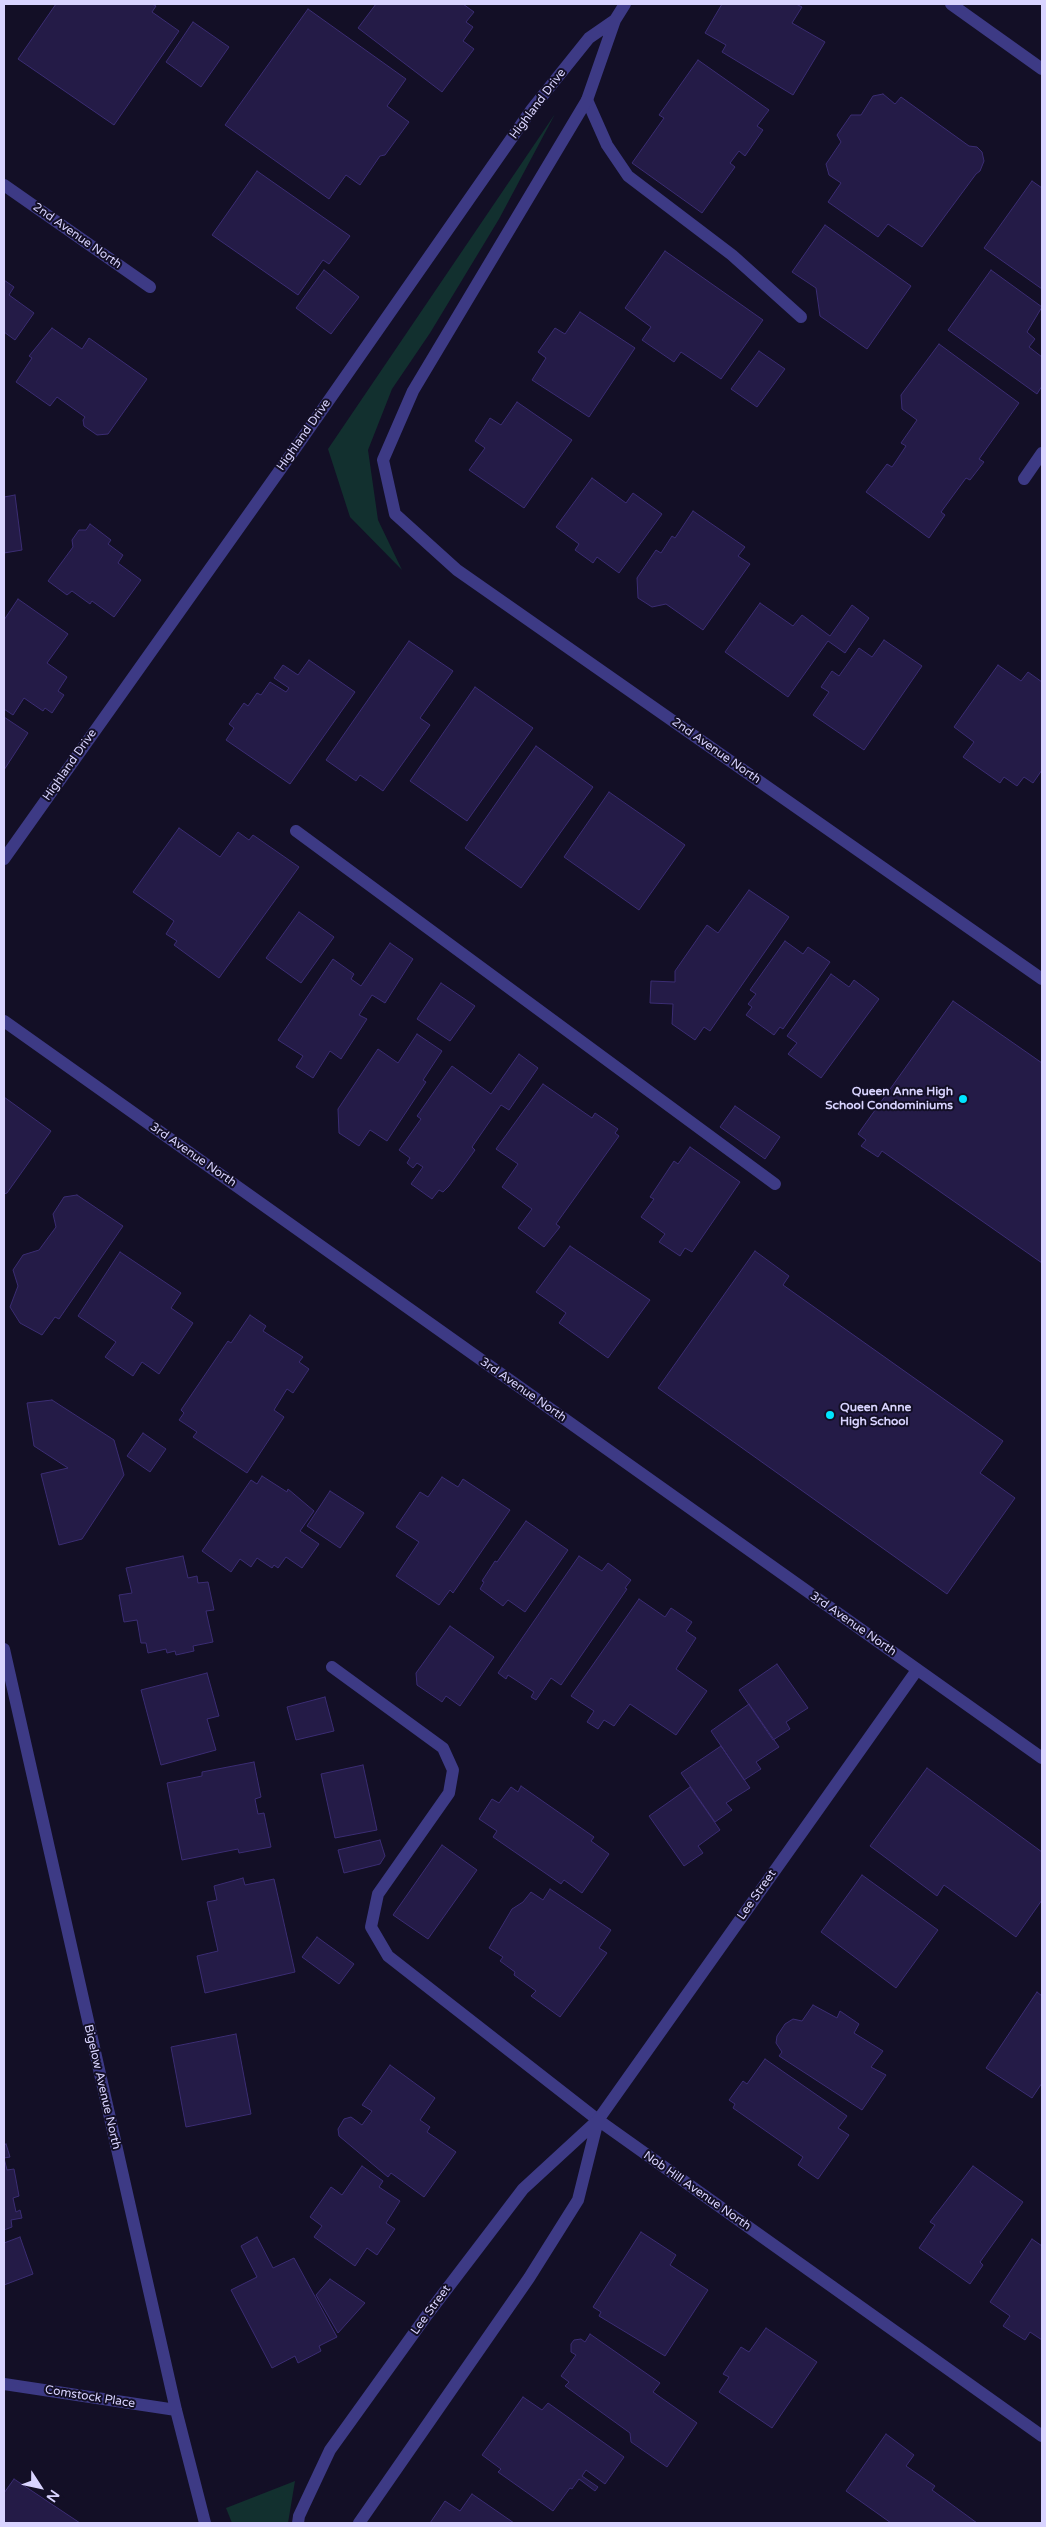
<!DOCTYPE html>
<style>
body{margin:0}
#map{position:relative;width:1046px;height:2527px;overflow:hidden;background:#130f26;font-family:"Varela Round",sans-serif}
canvas{display:block}
.frame{position:absolute;inset:0;border:5px solid #d9d4ff;pointer-events:none}
.north{position:absolute;left:15px;top:2462px;width:50px;height:50px;-webkit-text-stroke:4px #130f26;paint-order:stroke;rotate:125deg;font-size:14px;font-weight:700;line-height:20px;text-align:center;color:#d9d4ff}
.north::after{content:'';display:block;margin:auto;width:18px;height:22px;background:#d9d4ff;clip-path:polygon(50% 0,100% 100%,50% 72%,0 100%)}
</style>
<div id="map">
<canvas width="1046" height="2527"></canvas>
<div class="frame"></div>
<div class="north">N</div>
</div>
<script>
const c = document.querySelector('canvas').getContext('2d');
c.lineJoin = 'round';
function fill(path, color) { c.fillStyle = color; c.fill(path, 'evenodd'); }
const poly = rows => new Path2D(rows.map(r => 'M' + r).join(''));
function trace(path, color, width, dash) { c.strokeStyle = color; c.lineWidth = width; c.lineCap = dash ? 'butt' : 'round'; c.setLineDash(dash || []); c.stroke(path); }
function label(font, color, halo, rows, align = 'center') {
  c.font = font + ' "Varela Round",sans-serif'; c.lineWidth = 4; c.setLineDash([]); c.textBaseline = 'middle'; c.strokeStyle = halo; c.fillStyle = color; for (const [text, x, y, turn = 0] of rows) {
    c.save(); c.translate(x, y); c.rotate((+turn || 0) * Math.PI / 180); c.textAlign = isNaN(turn) ? turn : align; if (halo) c.strokeText(text, 0, 0); c.fillText(text, 0, 0); c.restore();
  }
}
const green = poly([
 [555,114,499,219,430,333,392,389,368,450,378,520,402,570,350,517,328,449],
 [295,2481,288,2523,232,2523,226,2508]
]);
const building = poly([
 [56,4,152,4,156,6,152,12,179,31,114,125,18,59,56,4],
 [376,4,463,4,474,12,466,22,473,27,463,41,474,49,442,92,358,28,376,4],
 [722,4,796,4,802,7,792,23,825,42,793,95,722,52,726,45,705,33,722,4],
 [308,9,406,79,387,106,409,122,385,155,380,156,360,185,346,175,329,199,225,125,308,9],
 [193,22,229,47,201,87,166,62,193,22],
 [698,60,769,110,757,126,763,130,745,156,739,151,730,163,735,167,702,213,632,163,664,118,659,115,698,60],
 [883,94,895,104,901,97,969,146,977,147,982,152,984,161,980,171,976,174,922,247,888,224,878,237,828,202,841,183,829,175,826,164,841,142,837,135,851,115,861,115,873,96,883,94],
 [257,171,350,236,329,264,323,260,298,295,212,235,257,171],
 [1032,181,1042,188,1042,289,984,248,1032,181],
 [825,225,911,286,867,349,820,316,816,288,792,272,825,225],
 [665,251,763,320,721,379,681,352,674,362,642,340,651,327,625,308,665,251],
 [324,270,359,297,331,334,296,308,324,270],
 [991,270,1042,307,1027,332,1035,339,1029,347,1042,357,1042,386,1037,394,948,330,991,270],
 [4,280,14,287,9,295,34,313,15,340,4,332,4,280],
 [580,312,635,348,589,417,532,380,546,358,538,352,555,328,565,334,580,312],
 [52,328,82,349,89,338,147,379,108,434,97,435,84,426,83,420,85,417,57,397,50,406,16,382,32,358,29,356,52,328],
 [939,344,1019,403,979,459,984,462,970,480,966,478,941,512,945,515,929,538,866,492,887,464,892,467,906,446,901,443,917,420,902,409,901,395,939,344],
 [759,351,785,369,757,407,731,389,759,351],
 [517,402,572,440,524,508,469,470,485,448,475,441,490,418,501,425,517,402],
 [592,478,626,503,633,493,662,514,619,573,597,557,593,563,575,550,579,544,556,527,592,478],
 [15,495,22,550,4,553,4,497,15,495],
 [693,511,745,547,738,556,750,564,703,630,666,604,652,607,638,598,637,578,656,550,661,553,672,536,675,538,693,511],
 [90,524,111,540,108,544,123,555,118,563,141,580,114,617,92,601,90,604,72,591,67,595,48,581,73,547,72,540,79,530,86,530,90,524],
 [18,599,68,634,47,663,67,677,58,691,64,695,52,713,45,708,43,711,24,698,13,715,4,709,4,620,18,599],
 [760,603,793,626,802,615,830,636,852,605,869,618,845,653,828,641,788,697,725,652,760,603],
 [884,640,922,666,864,750,813,715,829,692,821,687,832,671,839,676,859,648,872,657,884,640],
 [409,641,453,671,420,718,430,725,383,791,360,775,356,781,326,760,409,641],
 [309,660,355,692,290,784,226,740,234,728,229,724,244,703,248,706,257,693,261,695,270,682,286,692,289,688,274,678,283,665,298,675,309,660],
 [998,665,1021,681,1028,672,1042,682,1042,770,1033,783,1024,777,1017,786,1004,777,1000,783,963,757,974,742,954,727,998,665],
 [475,687,533,728,467,821,410,781,475,687],
 [4,717,28,733,4,770,4,717],
 [536,746,593,787,521,888,465,848,536,746],
 [609,792,685,845,639,910,564,857,609,792],
 [179,828,220,857,238,832,249,840,253,835,299,867,219,978,174,945,177,941,166,934,174,921,133,892,179,828],
 [749,890,789,917,710,1031,704,1027,695,1040,672,1024,673,1004,650,1003,651,981,675,982,675,971,707,925,718,933,749,890],
 [299,912,334,937,301,983,266,958,299,912],
 [785,941,803,954,808,947,830,962,783,1029,780,1027,774,1035,746,1015,752,1007,748,1004,756,994,750,990,785,941],
 [390,943,413,959,385,1003,372,995,359,1015,367,1019,341,1059,330,1051,313,1078,296,1067,303,1056,278,1040,333,959,354,974,351,979,361,986,390,943],
 [831,974,849,987,854,980,879,999,821,1078,788,1054,797,1043,787,1036,831,974],
 [441,983,475,1006,450,1041,417,1019,441,983],
 [953,1001,1042,1063,1042,1263,882,1151,878,1157,861,1146,866,1140,858,1134,953,1001],
 [417,1034,442,1051,423,1080,426,1082,387,1141,370,1130,359,1146,339,1133,338,1109,378,1049,398,1063,417,1034],
 [519,1054,538,1068,509,1110,501,1105,472,1147,475,1150,449,1186,443,1192,439,1190,432,1199,411,1184,423,1167,417,1163,413,1168,407,1163,410,1158,399,1150,421,1119,417,1116,452,1066,491,1094,519,1054],
 [543,1084,592,1118,595,1113,618,1129,615,1133,619,1136,556,1224,560,1227,544,1247,518,1228,532,1209,502,1187,518,1164,496,1149,543,1084],
 [4,1097,51,1131,7,1193,4,1194,4,1097],
 [735,1106,780,1137,765,1159,720,1127,735,1106],
 [690,1147,740,1182,692,1252,685,1248,680,1256,659,1242,665,1234,641,1217,654,1199,650,1197,674,1161,678,1164,690,1147],
 [77,1195,123,1226,59,1319,55,1317,42,1335,20,1323,10,1307,18,1286,13,1270,23,1255,39,1250,56,1227,53,1214,64,1197,77,1195],
 [570,1246,650,1300,608,1358,559,1323,566,1313,536,1292,570,1246],
 [755,1251,789,1276,783,1285,1003,1441,980,1473,1015,1498,947,1594,658,1388,755,1251],
 [120,1252,181,1293,171,1308,193,1323,159,1374,142,1362,133,1376,105,1357,116,1342,78,1316,120,1252],
 [250,1315,266,1326,263,1331,303,1357,299,1362,309,1369,293,1393,287,1389,274,1410,284,1417,247,1473,193,1437,197,1432,179,1420,184,1413,181,1410,228,1341,231,1343,250,1315],
 [52,1400,114,1440,124,1475,82,1539,59,1545,41,1474,68,1468,34,1446,27,1403,52,1400],
 [143,1433,166,1449,150,1472,127,1456,143,1433],
 [262,1476,287,1492,288,1489,314,1511,300,1531,319,1544,302,1568,286,1557,278,1568,274,1565,272,1568,257,1558,251,1567,240,1559,231,1572,202,1551,251,1480,257,1484,262,1476],
 [442,1477,458,1487,463,1479,510,1510,453,1593,450,1590,439,1605,396,1576,419,1542,396,1527,420,1492,428,1497,442,1477],
 [330,1491,364,1513,340,1548,307,1526,330,1491],
 [526,1521,568,1550,525,1612,508,1600,503,1606,480,1589,484,1582,482,1581,495,1561,497,1562,526,1521],
 [183,1556,188,1578,197,1576,198,1583,208,1582,214,1610,206,1611,213,1642,193,1646,194,1651,176,1655,175,1651,167,1653,166,1649,148,1653,146,1643,141,1643,137,1620,124,1622,119,1595,132,1593,126,1568,183,1556],
 [579,1556,602,1571,608,1563,631,1580,625,1588,627,1589,561,1685,551,1678,536,1700,531,1697,534,1692,508,1675,506,1679,498,1673,579,1556],
 [639,1599,665,1617,671,1608,692,1622,686,1631,696,1638,676,1669,707,1691,676,1735,630,1704,614,1726,604,1720,598,1729,587,1722,594,1711,571,1696,639,1599],
 [450,1626,494,1657,460,1706,446,1696,442,1702,417,1685,416,1673,450,1626],
 [777,1664,808,1708,786,1722,790,1729,773,1740,739,1690,777,1664],
 [207,1673,219,1716,207,1719,216,1750,161,1765,141,1690,207,1673],
 [325,1697,334,1731,296,1740,287,1707,325,1697],
 [749,1704,779,1747,756,1762,761,1769,744,1780,711,1731,749,1704],
 [721,1746,750,1788,726,1803,732,1810,715,1822,681,1773,721,1746],
 [254,1762,261,1797,255,1799,258,1814,264,1813,271,1847,239,1853,238,1849,182,1860,167,1783,202,1776,202,1772,254,1762],
 [363,1765,377,1830,335,1838,321,1774,363,1765],
 [927,1768,1042,1852,1042,1900,1016,1937,944,1885,937,1896,870,1846,927,1768],
 [521,1786,594,1837,591,1841,609,1854,582,1893,564,1880,561,1884,493,1837,497,1831,479,1819,492,1799,499,1803,511,1787,518,1792,521,1786],
 [690,1787,720,1830,698,1846,703,1853,684,1866,649,1816,690,1787],
 [380,1840,385,1856,380,1864,344,1873,338,1850,380,1840],
 [442,1845,477,1870,428,1939,393,1915,442,1845],
 [862,1875,938,1930,896,1988,821,1932,862,1875],
 [243,1878,245,1885,274,1879,295,1972,205,1993,197,1956,218,1951,207,1902,217,1900,214,1886,243,1878],
 [550,1889,611,1930,599,1948,607,1953,560,2017,531,1996,536,1991,514,1975,515,1972,500,1961,503,1957,489,1948,512,1909,523,1902,531,1892,543,1900,550,1889],
 [317,1937,354,1964,339,1984,302,1957,317,1937],
 [1037,1992,1042,1996,1042,2083,1032,2098,986,2068,1037,1992],
 [813,2005,837,2018,840,2011,859,2024,854,2033,883,2051,871,2067,886,2075,862,2110,779,2056,782,2052,776,2043,777,2036,785,2024,793,2019,802,2021,813,2005],
 [236,2034,251,2114,186,2127,171,2047,236,2034],
 [765,2059,847,2116,838,2128,849,2135,818,2179,798,2165,803,2157,733,2108,735,2104,729,2100,743,2081,747,2084,765,2059],
 [390,2065,435,2098,420,2120,430,2127,427,2132,456,2152,424,2197,391,2173,388,2177,339,2136,338,2129,344,2119,351,2117,362,2125,372,2111,362,2105,390,2065],
 [6,2144,10,2157,4,2158,7,2170,14,2169,19,2196,13,2198,16,2212,20,2210,22,2218,11,2220,12,2227,4,2230,4,2145,6,2144],
 [362,2166,383,2181,379,2187,400,2201,386,2223,395,2229,377,2255,367,2248,355,2266,314,2237,322,2226,310,2217,331,2187,342,2195,362,2166],
 [973,2166,1023,2202,980,2262,983,2265,970,2284,919,2248,935,2225,930,2222,973,2166],
 [641,2232,676,2255,670,2265,708,2290,665,2356,599,2316,601,2312,593,2307,641,2232],
 [20,2237,33,2274,4,2285,4,2243,20,2237],
 [257,2237,273,2268,294,2258,337,2337,319,2346,321,2351,298,2363,295,2356,272,2368,231,2290,257,2277,241,2246,257,2237],
 [1032,2239,1042,2246,1042,2340,1030,2332,1025,2340,1003,2326,1010,2316,990,2302,1032,2239],
 [330,2279,365,2303,338,2333,316,2295,330,2279],
 [766,2328,817,2362,772,2428,719,2392,729,2377,723,2374,741,2347,749,2352,766,2328],
 [590,2334,660,2383,653,2392,697,2423,667,2467,631,2442,630,2433,565,2386,569,2382,561,2376,576,2355,571,2352,571,2344,574,2340,581,2339,585,2342,590,2334],
 [523,2397,542,2410,548,2403,624,2457,605,2484,586,2470,582,2476,598,2487,595,2491,579,2479,572,2489,570,2488,553,2511,498,2472,501,2469,482,2455,523,2397],
 [886,2434,914,2455,906,2466,935,2486,932,2490,977,2523,891,2523,846,2491,886,2434],
 [14,2479,80,2523,4,2523,4,2493,14,2479],
 [472,2494,514,2523,430,2523,445,2501,460,2511,472,2494]
]);
const lane = poly([
 [587,100,607,145,628,176,732,255,801,317],
 [296,831,775,1184],
 [332,1667,443,1748,453,1770,449,1793,378,1894,371,1927,388,1956,598,2120]
]);
const street = poly([
 [951,4,1042,69],
 [615,20,587,100,413,391,383,460,395,514,457,570,1042,979],
 [4,185,150,287],
 [1024,479,1042,453],
 [4,859,297,446,532,109,589,38,615,20,625,4],
 [4,1021,1042,1758],
 [4,1649,176,2410,205,2523],
 [598,2120,1042,2436],
 [4,2384,176,2410],
 [298,2523,299,2516,330,2450,427,2315,523,2189,598,2120,917,1670],
 [359,2523,529,2278,578,2200,598,2120]
]);
const markers = [
 [963,1099,5,"#00e5ff"],
 [830,1415,5,"#00e5ff"]
];
const streetNames = [
 ["Highland Drive",538,104,-53],
 ["2nd Avenue North",77,236,35],
 ["Highland Drive",304,435,-55],
 ["2nd Avenue North",716,751,35],
 ["Highland Drive",70,765,-55],
 ["3rd Avenue North",193,1155,35],
 ["3rd Avenue North",523,1390,35],
 ["3rd Avenue North",853,1624,35],
 ["Lee Street",757,1895,-55],
 ["Bigelow Avenue North",102,2087,77],
 ["Nob Hill Avenue North",697,2191,35],
 ["Lee Street",431,2310,-54],
 ["Comstock Place",90,2397,9]
];
const poiNames = [
 ["Queen Anne High",953,1092],
 ["School Condominiums",953,1106],
 ["Queen Anne",840,1408,"left"],
 ["High School",840,1422,"left"]
];
fill(green, '#12302f');
fill(building, '#241b47');
trace(building, '#3b2d73', 1);
trace(lane, '#3d3a85', 12);
trace(street, '#3d3a85', 12);
for (const [x, y, r, color] of markers) { const dot = new Path2D(); dot.arc(x, y, r, 0, 2 * Math.PI); c.fillStyle = color; c.fill(dot); trace(dot, '#130f26', 2); }
label('12px', '#d9d4ff', '#130f26', streetNames);
label('bold 12px', '#d9d4ff', '#130f26', poiNames, 'right');
</script>
